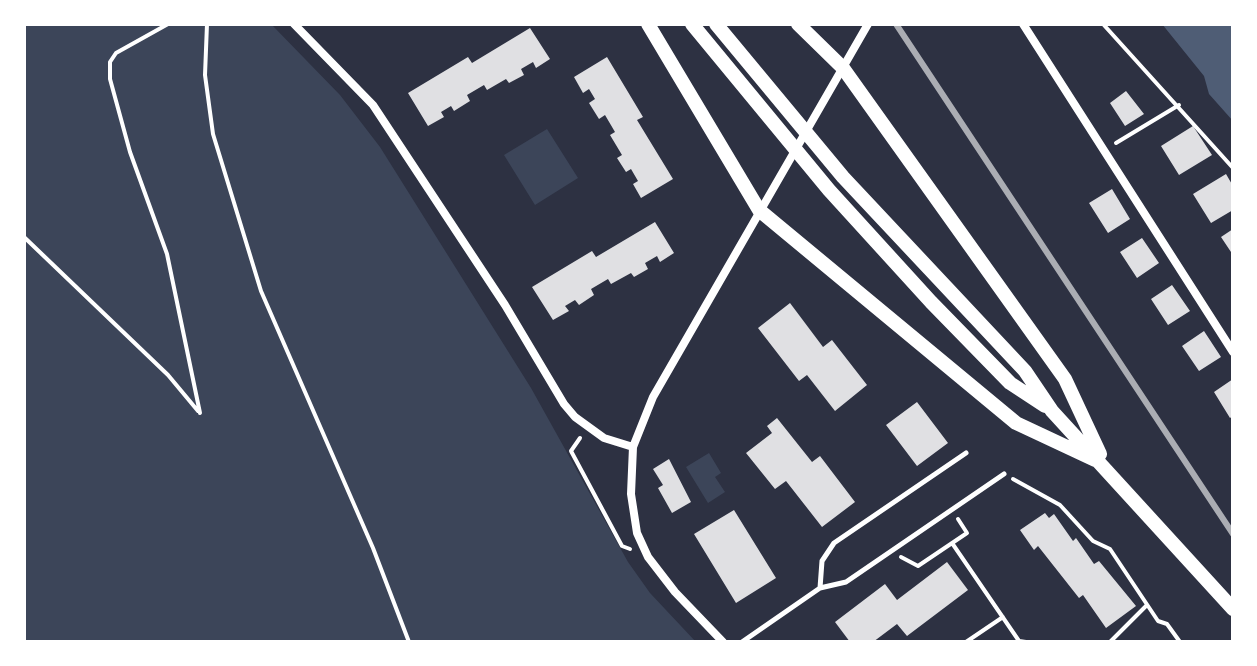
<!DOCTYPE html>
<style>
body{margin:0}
#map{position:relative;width:1257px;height:666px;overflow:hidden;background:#2d3142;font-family:"Archivo Narrow",sans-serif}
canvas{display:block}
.frame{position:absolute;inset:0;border:26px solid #fff;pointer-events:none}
</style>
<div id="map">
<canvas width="1257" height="666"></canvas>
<div class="frame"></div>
</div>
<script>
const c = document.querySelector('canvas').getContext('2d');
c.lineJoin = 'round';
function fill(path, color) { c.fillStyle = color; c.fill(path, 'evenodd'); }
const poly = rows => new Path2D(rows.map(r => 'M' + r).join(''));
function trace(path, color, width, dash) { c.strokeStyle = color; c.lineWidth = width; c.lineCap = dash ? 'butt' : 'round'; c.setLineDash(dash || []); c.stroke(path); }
const green = poly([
 [24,24,271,24,340,95,380,147,531,388,628,562,650,593,696,642,24,642],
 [547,129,578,178,535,205,504,155],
 [709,453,721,473,715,477,725,492,708,503,686,467]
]);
const water = poly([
 [1162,24,1233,24,1233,121,1209,94,1204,76]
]);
const building = poly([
 [530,28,550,59,536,68,533,62,521,69,524,75,509,83,506,79,487,90,484,85,467,95,470,101,454,111,451,106,441,112,444,117,428,126,408,93,468,57,472,63],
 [607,57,643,117,637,120,673,179,641,198,633,184,638,181,631,169,626,172,617,158,622,155,610,135,615,132,605,115,599,119,589,103,595,99,589,89,583,93,574,77],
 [1126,91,1144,114,1125,126,1110,103],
 [1193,126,1212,155,1179,175,1161,146],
 [1226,174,1233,186,1233,210,1211,223,1193,194],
 [1112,189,1130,219,1108,233,1089,203],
 [655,222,674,253,660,262,657,256,645,263,648,269,634,277,631,273,611,284,608,279,591,289,594,295,579,305,575,300,565,306,569,311,553,320,532,287,592,251,596,257],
 [1233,229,1233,255,1221,237],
 [1142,238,1159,263,1137,278,1120,252],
 [1172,285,1190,311,1168,325,1151,299],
 [790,303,823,347,832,340,867,385,835,411,807,375,799,381,758,328],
 [1204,331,1221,357,1199,371,1182,346],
 [1233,379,1233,416,1230,418,1214,392],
 [917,402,948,443,917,466,886,425],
 [777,418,812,462,820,456,855,502,822,527,786,481,775,489,746,453,772,433,767,426],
 [669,459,691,502,672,513,658,488,663,485,653,469],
 [734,510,776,578,736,603,694,534],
 [1045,513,1049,518,1054,514,1073,541,1076,538,1094,564,1099,561,1136,606,1106,628,1083,595,1079,598,1038,546,1034,550,1020,530],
 [947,562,968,590,907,636,897,624,873,642,850,642,835,622,885,584,897,600]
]);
const path = poly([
 [168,24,116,53,110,62,110,79,130,152,167,254,200,413],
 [207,24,205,75,213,134,261,291,373,548,409,642],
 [1103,24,1233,168],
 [1116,143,1179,105],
 [24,237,168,375,198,411],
 [580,438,571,451,622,546,630,549],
 [1013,479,1060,505,1093,541,1110,549,1158,621,1167,624,1180,642],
 [952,543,1019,641,1026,642],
 [901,557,918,566,967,533,958,519],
 [966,642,1003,617],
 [1110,642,1147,605]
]);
const service = poly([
 [820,588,822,561,834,543,966,453],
 [742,642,820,588,846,582,1004,474]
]);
const minor = poly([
 [294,24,373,105,505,305,564,404,575,417,604,438,633,447],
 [1023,24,1233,352],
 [723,642,675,592,648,557,637,533,631,494,633,447,653,397,868,24]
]);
const primary = poly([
 [648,24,759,210,1016,423,1095,460],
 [692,24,829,190,931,302,1010,383,1045,406],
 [716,24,843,177,1025,371,1052,411,1233,609],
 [798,24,843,68,1065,379,1100,454]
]);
const rail = poly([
 [896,24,1233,534]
]);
fill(green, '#3c4559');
fill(water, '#4f5d75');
fill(building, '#e0e0e3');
trace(path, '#fff', 4);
trace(service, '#fff', 5);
trace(minor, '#fff', 8);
trace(primary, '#fff', 14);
trace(rail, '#abadb3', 6);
</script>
